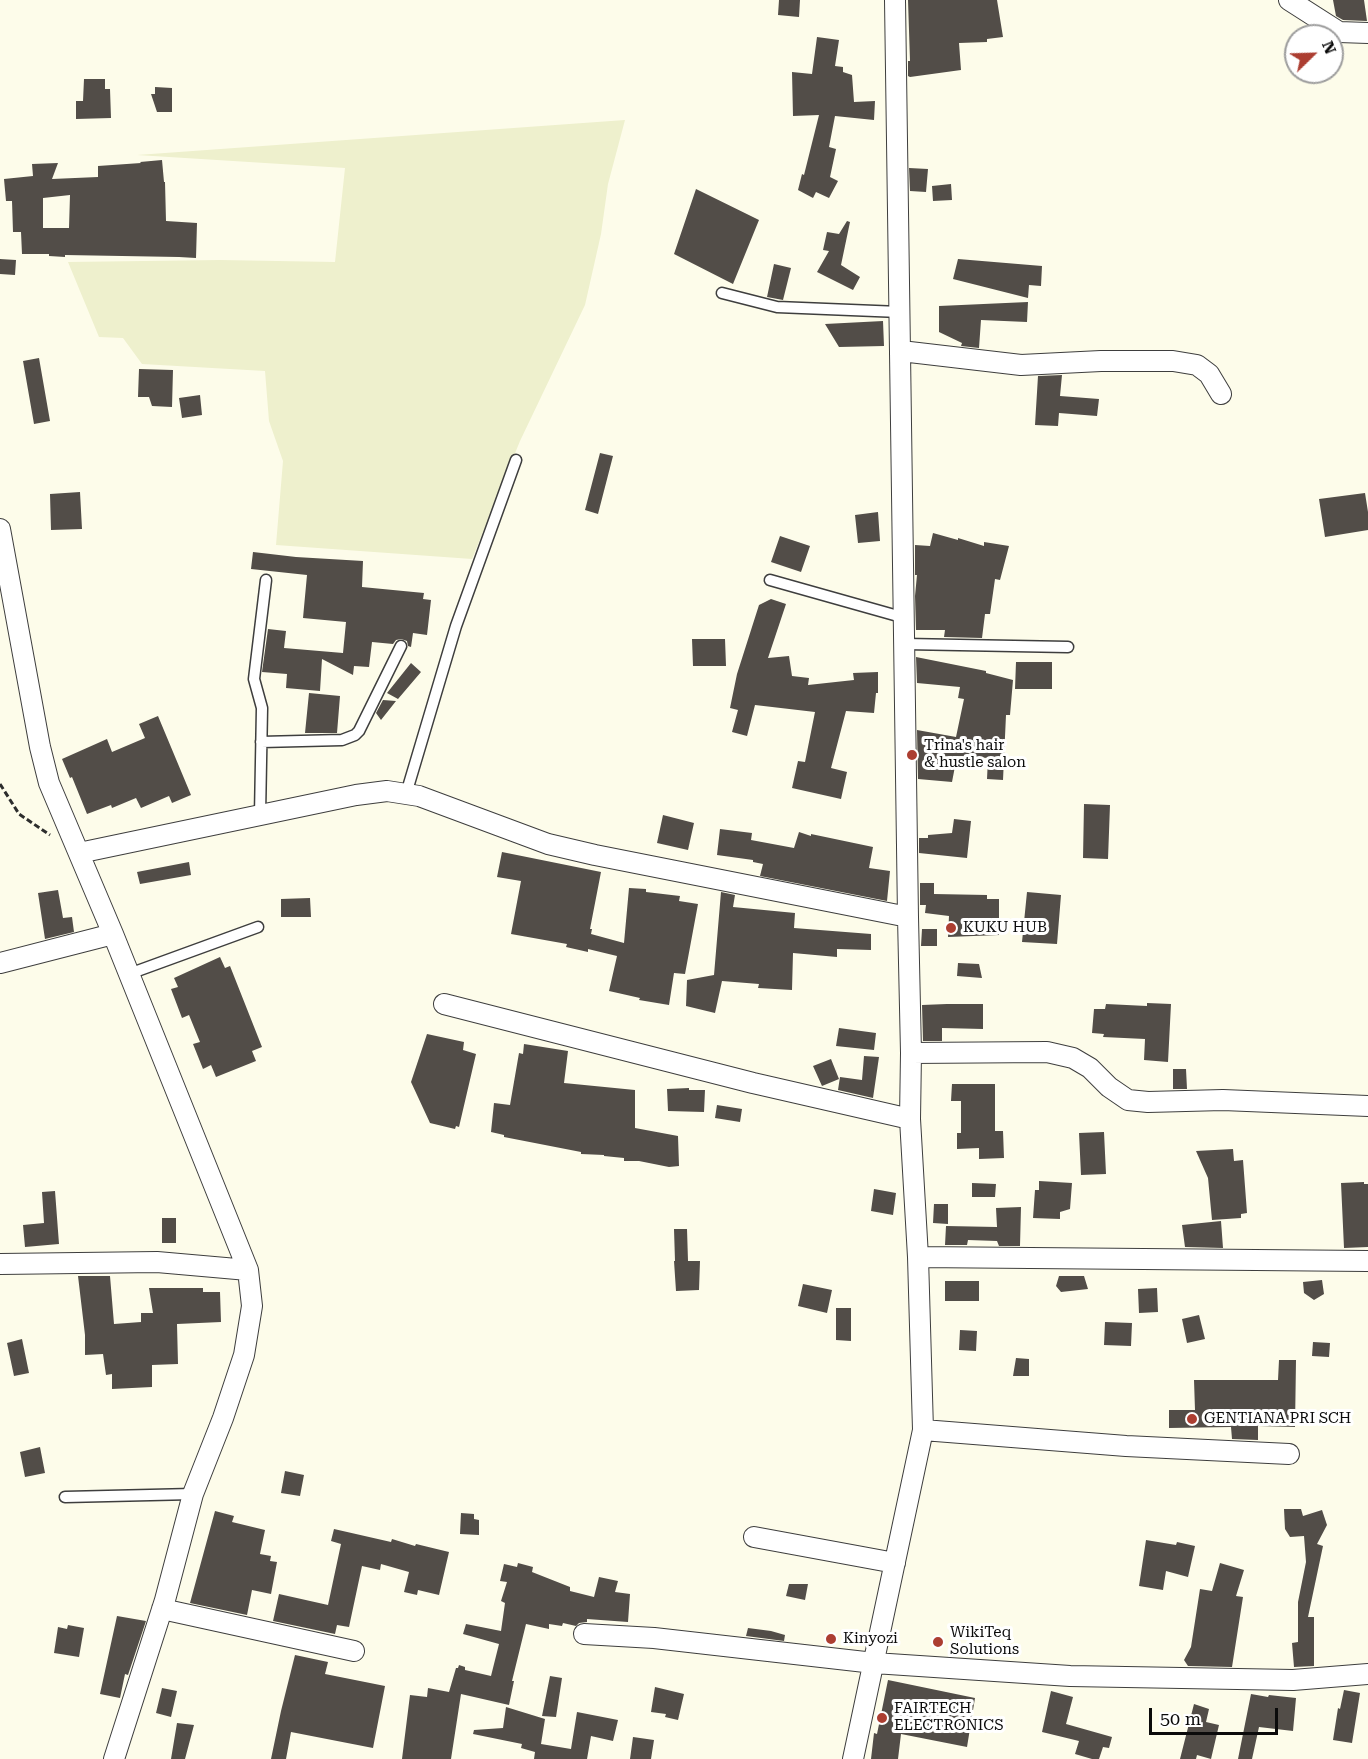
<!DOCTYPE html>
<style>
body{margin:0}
#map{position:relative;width:1368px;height:1759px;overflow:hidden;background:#fdfcea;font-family:"Roboto Serif",serif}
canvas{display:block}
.north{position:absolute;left:1284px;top:24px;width:60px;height:60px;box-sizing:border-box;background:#fff;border:2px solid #9d9d9d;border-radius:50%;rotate:67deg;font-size:16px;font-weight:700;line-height:24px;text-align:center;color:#0b0b0b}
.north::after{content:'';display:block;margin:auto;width:21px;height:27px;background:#ac3e31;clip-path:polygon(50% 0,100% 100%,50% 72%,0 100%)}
.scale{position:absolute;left:1149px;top:1708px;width:129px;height:27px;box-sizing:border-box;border:3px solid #0b0b0b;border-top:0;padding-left:8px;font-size:18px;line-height:21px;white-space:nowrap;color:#0b0b0b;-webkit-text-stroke:4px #fff;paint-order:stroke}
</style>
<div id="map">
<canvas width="1368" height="1759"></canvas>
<div class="north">N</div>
<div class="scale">50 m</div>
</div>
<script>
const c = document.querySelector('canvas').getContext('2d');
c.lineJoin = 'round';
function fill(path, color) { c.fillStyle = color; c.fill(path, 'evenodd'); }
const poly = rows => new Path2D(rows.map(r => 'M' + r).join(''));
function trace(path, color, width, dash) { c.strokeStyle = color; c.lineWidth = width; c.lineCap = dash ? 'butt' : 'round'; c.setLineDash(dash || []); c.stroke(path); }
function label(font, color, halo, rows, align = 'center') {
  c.font = font + ' "Roboto Serif",serif'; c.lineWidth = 6; c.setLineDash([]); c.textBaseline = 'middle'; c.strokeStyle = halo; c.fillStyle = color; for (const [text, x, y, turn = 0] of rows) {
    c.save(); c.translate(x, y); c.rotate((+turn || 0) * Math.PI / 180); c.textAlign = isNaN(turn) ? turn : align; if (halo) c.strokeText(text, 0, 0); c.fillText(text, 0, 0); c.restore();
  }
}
const farmland = poly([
 [625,120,608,184,601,234,585,305,520,441,472,559,276,545,283,461,269,421,265,371,142,364,123,338,99,337,68,262,220,260,335,262,345,168,137,155]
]);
const building = poly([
 [779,0,800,0,799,17,778,15],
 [908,0,997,0,1003,37,987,39,987,42,959,43,961,70,910,77,908,76,908,61,910,61],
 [1333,0,1364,0,1367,21,1343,20,1336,16],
 [817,37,839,40,835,66,843,67,843,72,852,75,854,102,875,101,874,120,835,116,829,147,836,149,830,177,838,181,829,198,816,192,813,198,798,190,802,174,804,175,819,115,793,116,792,72,812,74],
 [84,79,105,79,105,89,110,89,111,118,76,119,76,101,83,101],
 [155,87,172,88,172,112,157,112,151,94,155,94],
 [162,160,164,182,165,182,166,221,197,223,196,258,179,257,65,255,65,257,49,256,49,254,22,254,21,232,13,232,12,201,6,201,4,179,33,176,32,164,58,163,52,179,98,177,98,166,141,163,140,162],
 [70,195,69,228,43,228,43,198],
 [909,168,928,169,926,192,910,191],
 [951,184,952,200,933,201,932,186],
 [696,189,759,220,733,284,674,254],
 [847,221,850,222,841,265,860,277,853,290,817,272,829,251,823,250,827,232,839,234],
 [0,259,16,260,15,275,0,274],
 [958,259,1042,266,1041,286,1029,285,1028,298,953,279],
 [774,264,791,268,783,300,767,297],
 [1028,302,1027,322,981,320,979,348,961,346,962,343,939,332,939,306],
 [883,321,884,346,839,347,825,324],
 [39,358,50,421,34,424,23,361],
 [139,369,173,370,172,407,152,406,149,397,138,397],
 [1062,375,1060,396,1099,399,1097,416,1059,413,1058,426,1035,425,1038,376],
 [200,395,202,415,182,418,179,398],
 [600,453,613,456,598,514,585,510],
 [80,492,82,529,51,530,50,494],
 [1365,493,1368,512,1368,530,1325,537,1319,499],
 [878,512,880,541,858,543,855,515],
 [933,533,958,540,958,538,984,546,984,542,1009,546,1000,580,995,579,990,614,985,614,982,638,944,637,945,630,916,630,915,596,917,575,915,575,915,545,930,546],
 [780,536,810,546,801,572,771,562],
 [253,552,296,557,363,561,362,587,424,593,423,599,431,600,427,635,413,633,411,647,408,646,407,641,401,639,396,640,393,644,372,642,369,667,354,666,353,675,322,659,320,691,286,688,287,674,262,672,268,629,286,631,284,648,343,653,346,622,303,618,307,575,251,569],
 [771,599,786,604,768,658,789,656,792,676,809,678,808,685,854,680,853,673,878,672,878,693,876,693,874,713,846,711,831,768,847,772,841,799,792,788,798,761,805,762,815,712,755,705,747,736,732,732,738,710,730,708,737,674,759,605],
 [692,639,725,639,726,666,693,666],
 [916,657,986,671,986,673,1013,680,1010,715,1006,715,1003,780,987,779,988,758,957,756,952,782,918,779,917,730,956,737,964,699,958,698,960,687,917,683],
 [1016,662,1052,662,1052,689,1015,689],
 [411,663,421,672,398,699,387,693],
 [309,693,340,696,337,733,305,733],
 [383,700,396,701,381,720,376,713],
 [158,716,191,795,172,803,169,796,141,808,136,798,112,808,111,805,87,814,72,777,70,778,62,759,107,739,112,752,145,738,139,724],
 [1084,804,1110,805,1108,859,1083,858],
 [663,815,694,823,688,850,657,843],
 [954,819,971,821,967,858,919,853,919,838,928,838,928,835,952,833],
 [720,829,752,833,751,840,794,848,799,832,811,836,811,834,873,847,869,868,890,871,887,901,760,876,763,864,753,862,753,860,717,855],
 [502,852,601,872,590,929,592,929,591,934,624,943,629,888,646,889,646,892,680,896,679,901,698,904,685,974,674,973,669,1005,639,1000,640,998,609,991,617,956,588,949,588,952,566,947,567,944,511,934,521,881,497,877],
 [189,862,191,875,140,884,137,872],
 [920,883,934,883,934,894,987,895,987,899,999,899,999,935,948,937,949,916,925,913,926,905,920,905],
 [58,890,63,918,72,917,74,932,45,939,38,893],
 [721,892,735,895,733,907,795,913,794,928,871,934,871,950,837,949,837,957,793,953,792,990,758,988,759,984,722,981,715,1013,686,1006,687,980,714,975],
 [1027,892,1061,895,1057,944,1022,942],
 [310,898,311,917,281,917,281,899],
 [922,929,937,929,937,946,921,946],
 [220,957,225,968,230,966,262,1047,252,1051,256,1061,216,1077,211,1065,203,1069,193,1044,200,1042,189,1015,182,1018,171,989,178,987,174,978],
 [958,963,979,964,982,978,957,976],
 [1147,1003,1171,1004,1168,1062,1144,1060,1145,1039,1103,1037,1104,1034,1092,1033,1094,1009,1105,1009,1106,1004,1147,1006],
 [947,1004,983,1004,983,1029,942,1028,942,1041,923,1041,922,1005],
 [839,1028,876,1033,874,1050,836,1046],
 [427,1034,464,1042,463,1050,476,1054,459,1127,456,1126,455,1129,430,1123,411,1082],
 [524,1044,568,1051,564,1083,635,1090,635,1128,678,1136,679,1166,669,1167,639,1161,624,1161,624,1158,604,1156,604,1155,581,1154,581,1152,504,1137,504,1135,491,1132,494,1103,510,1105,519,1053,523,1054],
 [864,1056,879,1057,873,1098,838,1090,840,1077,862,1080],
 [831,1059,839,1079,822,1086,813,1066],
 [1173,1069,1186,1069,1187,1089,1173,1089],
 [952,1084,995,1084,995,1131,1003,1131,1004,1158,979,1159,979,1148,957,1149,957,1133,961,1133,961,1101,951,1101],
 [689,1088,689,1090,705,1090,704,1112,668,1111,667,1089],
 [717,1105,742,1109,740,1122,715,1118],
 [1104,1132,1106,1174,1081,1175,1079,1133],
 [1233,1149,1234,1161,1243,1160,1247,1213,1241,1214,1241,1218,1212,1220,1208,1178,1196,1151],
 [1039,1181,1072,1183,1070,1209,1060,1212,1060,1219,1033,1218,1035,1190,1039,1190],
 [1364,1182,1364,1184,1368,1184,1368,1247,1344,1248,1341,1183],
 [972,1183,996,1184,995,1197,972,1197],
 [874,1189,896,1193,893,1215,871,1211],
 [55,1191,59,1244,25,1247,23,1225,44,1223,42,1192],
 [934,1204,948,1204,948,1224,933,1223],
 [1021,1207,1020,1246,999,1246,997,1241,968,1240,967,1245,945,1245,946,1226,997,1227,996,1208],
 [162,1218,176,1218,176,1243,162,1243],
 [1221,1221,1223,1248,1185,1247,1182,1225],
 [674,1229,687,1229,688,1261,700,1261,699,1290,676,1291,674,1261,675,1261],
 [78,1276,110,1276,114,1324,141,1322,141,1313,153,1313,149,1288,203,1288,203,1292,220,1292,221,1322,177,1324,178,1364,152,1365,152,1387,112,1389,112,1374,106,1375,103,1354,85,1355,85,1335],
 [1059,1276,1084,1276,1088,1289,1061,1292,1056,1286],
 [1322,1280,1324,1294,1314,1300,1304,1293,1303,1282],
 [945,1281,979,1281,979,1301,945,1301],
 [803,1284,832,1290,827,1313,798,1306],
 [1157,1288,1158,1312,1139,1313,1138,1289],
 [836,1308,851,1308,851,1341,836,1340],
 [1199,1315,1205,1339,1187,1343,1182,1319],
 [1105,1322,1132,1323,1131,1346,1104,1345],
 [960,1330,977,1331,976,1351,959,1350],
 [22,1339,29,1373,14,1376,7,1343],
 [1313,1342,1330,1343,1329,1357,1312,1356],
 [1016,1358,1029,1359,1029,1376,1013,1376],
 [1279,1360,1296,1360,1295,1427,1258,1426,1258,1440,1232,1439,1231,1427,1169,1428,1169,1410,1195,1410,1194,1380,1278,1380],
 [40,1447,45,1473,25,1477,20,1452],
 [285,1471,304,1475,300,1496,281,1493],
 [1284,1509,1301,1509,1303,1516,1322,1510,1327,1525,1317,1544,1323,1546,1308,1617,1314,1617,1314,1666,1294,1667,1292,1643,1298,1642,1298,1602,1306,1562,1304,1536,1290,1537,1285,1529],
 [215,1511,234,1516,232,1522,265,1530,260,1554,271,1556,270,1561,277,1562,271,1594,252,1590,247,1615,190,1603],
 [461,1513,474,1514,474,1519,479,1520,479,1535,460,1534],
 [334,1529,391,1542,392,1539,415,1546,416,1544,449,1552,439,1595,418,1590,417,1595,404,1592,409,1572,381,1564,380,1570,362,1566,349,1627,337,1625,335,1634,273,1621,279,1594,328,1605,341,1544,331,1541],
 [1146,1540,1176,1545,1177,1542,1195,1546,1188,1577,1166,1571,1163,1590,1139,1586],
 [518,1563,533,1567,532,1572,570,1587,570,1591,594,1597,599,1577,618,1581,615,1592,630,1594,628,1622,587,1619,587,1622,579,1623,576,1626,563,1623,562,1626,549,1624,549,1629,526,1624,512,1681,514,1681,509,1705,461,1694,451,1759,402,1759,410,1695,427,1697,428,1688,449,1692,456,1668,458,1668,459,1665,465,1667,465,1670,491,1676,499,1644,463,1634,466,1624,501,1631,505,1603,501,1601,507,1582,500,1581,504,1564,517,1567],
 [1220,1563,1244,1570,1236,1596,1243,1597,1232,1667,1188,1666,1184,1660,1191,1647,1200,1589,1212,1591],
 [789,1584,808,1584,805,1600,786,1596],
 [117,1616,146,1621,128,1675,125,1674,120,1698,100,1694],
 [68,1625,84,1628,79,1657,54,1653,58,1627,67,1629],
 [748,1628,771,1631,785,1635,784,1641,746,1636],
 [295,1655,328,1662,325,1674,385,1686,373,1748,291,1732,286,1759,271,1759,281,1711],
 [550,1676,562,1678,556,1717,542,1716],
 [888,1680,975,1698,967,1747,901,1734,898,1759,871,1759,874,1733,877,1734],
 [655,1687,684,1694,678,1720,665,1717,666,1714,651,1712],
 [162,1688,177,1691,171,1717,156,1713],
 [1344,1690,1360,1693,1352,1743,1333,1740,1338,1708,1340,1709],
 [1051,1691,1073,1697,1066,1724,1112,1737,1109,1748,1103,1747,1099,1759,1092,1759,1075,1754,1079,1741,1042,1732],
 [1251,1694,1268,1697,1269,1695,1296,1698,1293,1731,1259,1727,1252,1759,1238,1759],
 [1194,1704,1209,1709,1206,1722,1219,1725,1211,1759,1197,1755,1196,1759,1180,1759],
 [506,1707,545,1719,541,1744,571,1749,577,1712,618,1720,613,1741,591,1736,587,1759,534,1759,535,1752,521,1748,522,1744,473,1734,474,1730,503,1728],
 [177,1723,194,1725,185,1759,171,1759],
 [633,1737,654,1740,651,1759,630,1759]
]);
const path = poly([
 [0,784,19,814,50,835]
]);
const service = poly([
 [722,293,777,307,900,312],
 [770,580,905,618],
 [905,644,1068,647],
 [261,742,342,740,355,735,359,731,401,646],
 [406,794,456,626,516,460],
 [260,815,262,708,254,679,266,580],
 [129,974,258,927],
 [65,1497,193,1494]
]);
const minor = poly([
 [1289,0,1339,32,1368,33],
 [901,351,1021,365,1101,361,1173,361,1197,365,1209,374,1221,394],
 [0,529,40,747,49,783,113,934,248,1270,252,1306,244,1355,223,1418,193,1494,165,1600,114,1759],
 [79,853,356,795,387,791,419,796,548,844,595,855,908,917],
 [0,963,113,934],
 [444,1004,753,1083,910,1119],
 [911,1053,1047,1052,1073,1058,1090,1068,1109,1087,1128,1100,1148,1102,1223,1100,1368,1106],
 [918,1257,1368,1261],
 [0,1264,157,1262,248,1270],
 [923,1430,1126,1446,1289,1454],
 [754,1537,895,1563],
 [162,1609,354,1651],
 [584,1634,654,1638,874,1663,1070,1676,1293,1680,1368,1674],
 [853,1759,923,1430,918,1257,910,1119,911,1053,908,917,895,0]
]);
const markers = [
 [912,755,6,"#ac3e31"],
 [951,928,6,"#ac3e31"],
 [1192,1419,6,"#ac3e31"],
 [831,1639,6,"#ac3e31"],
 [938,1642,6,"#ac3e31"],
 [882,1718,6,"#ac3e31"]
];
const poiNames = [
 ["Trina's hair",924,746],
 ["& hustle salon",924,763],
 ["KUKU HUB",963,928],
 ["GENTIANA PRI SCH",1204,1419],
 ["WikiTeq",950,1633],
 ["Solutions",950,1650],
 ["Kinyozi",843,1639],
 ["FAIRTECH",894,1709],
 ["ELECTRONICS",894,1726]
];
fill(farmland, '#eef0cd');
fill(building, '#524d48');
trace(service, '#3e3e3e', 13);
trace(minor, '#3e3e3e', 22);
trace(path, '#2d2d2d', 3, [6, 3]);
trace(service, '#fff', 10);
trace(minor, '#fff', 20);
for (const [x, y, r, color] of markers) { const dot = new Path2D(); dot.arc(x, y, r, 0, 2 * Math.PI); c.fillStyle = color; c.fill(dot); trace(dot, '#fff', 2); }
label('15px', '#0b0b0b', '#fff', poiNames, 'left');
</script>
